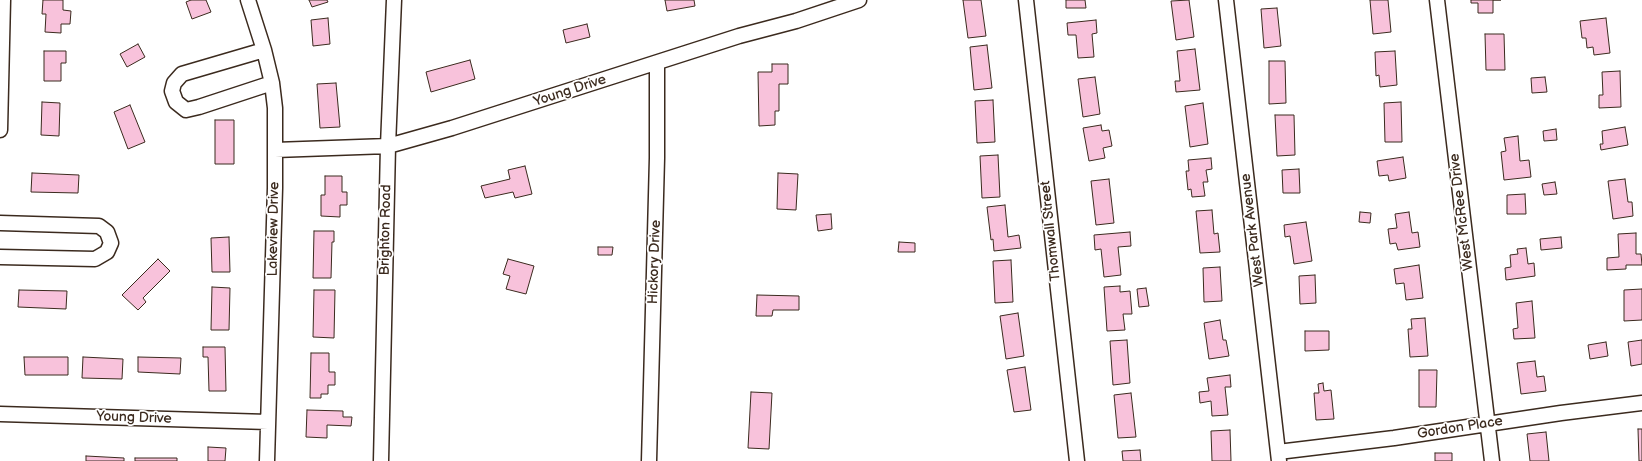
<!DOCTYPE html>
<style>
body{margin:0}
canvas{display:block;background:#fff}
</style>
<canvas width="1642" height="461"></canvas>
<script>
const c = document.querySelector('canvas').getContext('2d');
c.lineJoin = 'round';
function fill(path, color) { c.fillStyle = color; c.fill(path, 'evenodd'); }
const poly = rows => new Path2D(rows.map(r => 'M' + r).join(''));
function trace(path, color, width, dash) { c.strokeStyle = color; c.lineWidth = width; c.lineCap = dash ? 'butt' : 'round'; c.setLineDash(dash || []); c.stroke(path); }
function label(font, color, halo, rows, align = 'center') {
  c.font = font + ' "Balsamiq Sans",sans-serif'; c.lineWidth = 3.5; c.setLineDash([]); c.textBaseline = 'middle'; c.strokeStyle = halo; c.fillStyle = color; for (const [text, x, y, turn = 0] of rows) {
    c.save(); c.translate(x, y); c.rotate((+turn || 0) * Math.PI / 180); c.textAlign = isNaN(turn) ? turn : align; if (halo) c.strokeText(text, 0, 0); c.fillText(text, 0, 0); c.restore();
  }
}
const building = poly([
 [43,0,63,0,63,10,71,11,70,24,61,24,61,33,45,32,46,14,42,14,43,0],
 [191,0,206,0,211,12,192,19,186,2,191,0],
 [309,0,327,0,328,2,312,7,309,0],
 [665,0,694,0,695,6,667,11,665,0],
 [963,0,981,0,986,36,968,38,963,0],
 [1066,0,1085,0,1086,8,1066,8,1066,0],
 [1189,0,1194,37,1176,40,1171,1,1189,0],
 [1370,0,1388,0,1391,32,1373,34,1370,0],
 [1471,0,1501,0,1493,0,1493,13,1478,13,1478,3,1471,3,1471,0],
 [1277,8,1281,46,1264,48,1261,9,1277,8],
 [328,18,330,44,313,46,311,20,328,18],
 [1606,18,1610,53,1594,55,1593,47,1587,48,1586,38,1582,38,1580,21,1606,18],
 [1096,20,1097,33,1092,34,1094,57,1078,58,1076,35,1068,35,1067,23,1096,20],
 [587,24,590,37,566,43,563,30,587,24],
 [1485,34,1504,34,1505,70,1486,70,1485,34],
 [138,44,145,57,127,67,120,54,138,44],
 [987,45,992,88,974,90,970,47,987,45],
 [1195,49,1200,90,1176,92,1175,81,1180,81,1177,51,1195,49],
 [44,51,66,51,66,63,61,63,61,81,44,81,44,51],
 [1395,51,1397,85,1380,87,1379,75,1376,76,1375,52,1395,51],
 [470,60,475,79,431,92,426,72,470,60],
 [1269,61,1285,61,1286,103,1269,104,1269,61],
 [772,64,788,64,788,84,779,84,779,111,775,111,775,125,759,126,758,72,772,72,772,64],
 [1620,71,1621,107,1599,108,1599,95,1603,95,1602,72,1620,71],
 [1095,77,1100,114,1083,117,1078,79,1095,77],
 [1545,77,1547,92,1532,93,1531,78,1545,77],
 [336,83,340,127,320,128,317,84,336,83],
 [993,100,995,142,977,143,975,101,993,100],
 [42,102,60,103,59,136,41,135,42,102],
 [1401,102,1402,142,1385,142,1384,103,1401,102],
 [1203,103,1208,144,1190,147,1185,106,1203,103],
 [130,105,145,142,128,149,114,112,130,105],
 [1275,115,1294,115,1295,155,1277,156,1275,115],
 [215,120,234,120,234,164,215,164,215,120],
 [1101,125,1102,131,1109,130,1112,146,1103,148,1105,158,1089,161,1083,128,1101,125],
 [1625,127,1628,145,1601,150,1600,144,1603,144,1602,131,1625,127],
 [1556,129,1557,140,1544,141,1543,131,1556,129],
 [1518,136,1520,161,1529,160,1531,177,1504,180,1501,152,1506,151,1504,138,1518,136],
 [998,155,1000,197,982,198,980,156,998,155],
 [1403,157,1406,178,1389,181,1388,175,1379,176,1377,161,1403,157],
 [1211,158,1212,169,1206,170,1208,182,1203,182,1205,196,1192,197,1191,189,1188,190,1186,171,1189,171,1188,160,1211,158],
 [525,166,532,194,515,198,513,192,485,198,481,186,510,179,508,170,525,166],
 [1299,169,1300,193,1283,193,1282,170,1299,169],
 [32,173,79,175,78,193,31,192,32,173],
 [778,173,798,174,796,210,777,209,778,173],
 [325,176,342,176,342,192,347,192,347,205,340,205,340,217,321,216,321,195,325,195,325,176],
 [1109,179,1114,223,1096,225,1091,181,1109,179],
 [1625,179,1628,202,1632,202,1633,216,1613,219,1608,181,1625,179],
 [1555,182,1557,194,1544,195,1542,184,1555,182],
 [1525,194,1526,214,1507,214,1507,195,1525,194],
 [1005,205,1008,237,1019,235,1021,248,994,251,993,239,991,240,987,207,1005,205],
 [1212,210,1214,234,1218,233,1220,252,1200,253,1196,211,1212,210],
 [1360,212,1371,213,1370,223,1359,222,1360,212],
 [1409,212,1412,233,1418,232,1420,247,1398,250,1396,243,1390,244,1388,229,1397,228,1395,214,1409,212],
 [831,214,832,229,818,231,816,215,831,214],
 [1306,222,1312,261,1294,264,1290,236,1285,237,1284,225,1306,222],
 [314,231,334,231,334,242,332,242,331,278,313,278,314,231],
 [1130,232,1131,246,1118,247,1121,275,1104,277,1101,249,1095,250,1094,235,1130,232],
 [1636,233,1636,254,1641,254,1642,265,1626,265,1626,269,1607,270,1607,258,1619,257,1618,234,1636,233],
 [229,237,230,272,212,272,211,238,229,237],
 [1561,237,1562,248,1541,250,1540,239,1561,237],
 [899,242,915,243,915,252,898,252,899,242],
 [598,247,613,247,612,255,598,255,598,247],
 [1526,248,1528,264,1534,263,1535,276,1506,280,1505,268,1511,267,1510,255,1518,254,1517,249,1526,248],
 [158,259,170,271,143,298,146,302,138,310,122,295,158,259],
 [508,259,534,266,526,294,506,289,510,276,503,274,508,259],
 [1011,260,1013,302,995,303,993,261,1011,260],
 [1419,265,1423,298,1406,300,1404,283,1396,284,1394,269,1419,265],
 [1220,267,1222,301,1204,302,1203,268,1220,267],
 [1315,275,1316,303,1300,304,1299,276,1315,275],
 [1120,286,1120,292,1130,291,1132,314,1123,314,1125,330,1107,331,1104,287,1120,286],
 [212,287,230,288,229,330,211,330,212,287],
 [1146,288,1149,306,1139,307,1137,289,1146,288],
 [1642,289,1642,320,1624,321,1624,290,1642,289],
 [19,290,67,291,66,309,18,307,19,290],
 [314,290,335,290,334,338,313,337,314,290],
 [757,295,799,296,799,310,773,310,772,316,756,316,757,295],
 [1532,301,1535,338,1514,339,1513,329,1518,328,1516,303,1532,301],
 [1018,313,1024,356,1006,359,1000,316,1018,313],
 [1425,318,1428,356,1410,357,1408,329,1412,329,1411,319,1425,318],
 [1220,320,1223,340,1226,340,1229,356,1209,359,1204,323,1220,320],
 [1305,331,1329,331,1329,350,1305,351,1305,331],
 [1127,340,1130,383,1113,385,1110,341,1127,340],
 [1642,340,1642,364,1631,366,1628,342,1642,340],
 [1606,342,1608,356,1590,359,1588,345,1606,342],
 [203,347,225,347,226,391,209,391,208,357,203,357,203,347],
 [311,353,329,353,329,372,335,372,335,385,328,385,328,394,321,394,321,398,310,398,311,353],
 [24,357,68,357,68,375,25,375,24,357],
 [83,357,123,359,122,379,82,378,83,357],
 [138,357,181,358,180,374,138,372,138,357],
 [1535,361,1537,377,1544,376,1546,391,1521,394,1517,363,1535,361],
 [1025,367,1031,410,1014,412,1007,370,1025,367],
 [1419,370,1437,370,1436,407,1419,407,1419,370],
 [1230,375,1231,387,1225,387,1228,415,1212,416,1211,401,1200,403,1199,392,1209,391,1207,378,1230,375],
 [1323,383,1324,391,1331,390,1334,419,1316,420,1314,393,1319,393,1318,384,1323,383],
 [751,392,772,393,769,449,748,448,751,392],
 [1131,393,1136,437,1118,438,1114,395,1131,393],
 [307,410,343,411,343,417,352,417,351,426,327,425,327,438,306,437,307,410],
 [1638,429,1642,429,1642,461,1639,461,1638,429],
 [1230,430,1231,461,1212,461,1211,431,1230,430],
 [1546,432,1549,461,1530,461,1527,434,1546,432],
 [208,447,226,448,225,461,208,461,208,447],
 [1140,450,1141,461,1123,461,1122,451,1140,450],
 [1435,453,1452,453,1452,461,1435,461,1435,453],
 [86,456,124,458,124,461,86,461,86,456],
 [135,458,177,458,177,461,135,461,135,458]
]);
const minor = poly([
 [248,0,264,50,272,83,275,108,275,188,267,461],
 [1026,0,1077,461],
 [1226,0,1279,461],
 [1437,0,1492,461],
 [264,50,182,74,174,83,172,91,176,102,186,110,199,107,272,83],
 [0,130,3,0],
 [275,150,388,146,452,128,739,36,796,21,859,0],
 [0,223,99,226,107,232,111,243,107,252,95,259,0,257],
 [0,414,268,422],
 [1278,452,1394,438,1561,413,1642,403],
 [381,461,388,146,394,0],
 [649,461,657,158,657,63]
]);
const streetNames = [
 ["Young Drive",570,91,-18],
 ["West McRee Drive",1462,212,-97],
 ["Lakeview Drive",274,229,-89],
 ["Brighton Road",386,230,-89],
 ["West Park Avenue",1253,230,-97],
 ["Thomwall Street",1051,231,-96],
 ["Hickory Drive",655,262,-88],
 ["Young Drive",134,418,2],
 ["Gordon Place",1460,428,-9]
];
fill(building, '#f8c2db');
trace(building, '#3b2a1e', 1);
trace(minor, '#3b2a1e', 17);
trace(minor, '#fff', 14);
label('14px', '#3b2a1e', '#fff', streetNames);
</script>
